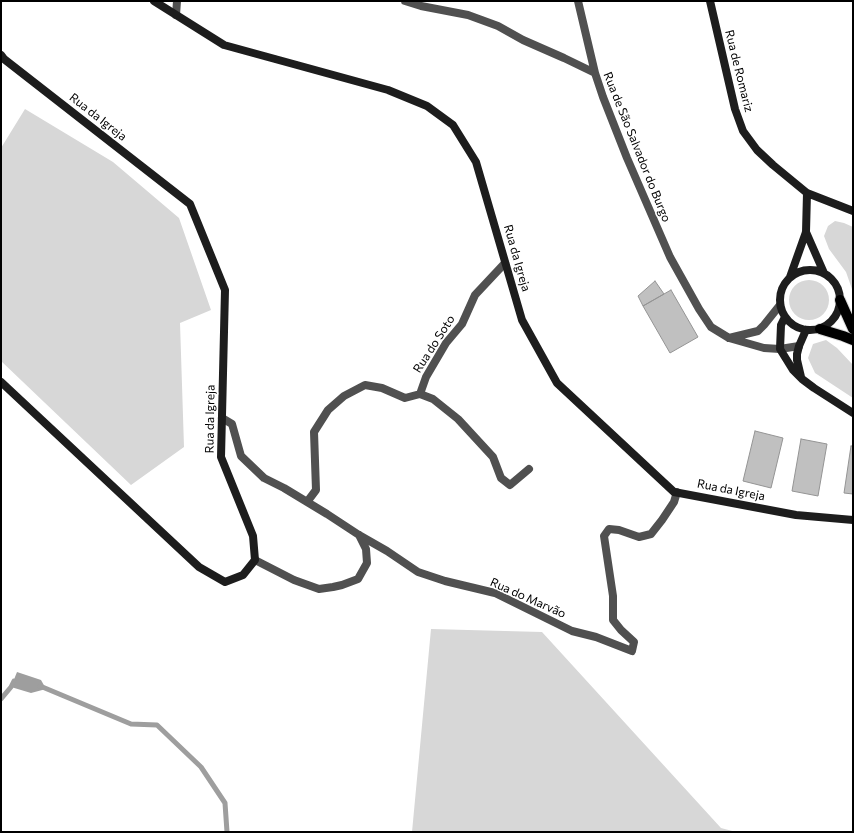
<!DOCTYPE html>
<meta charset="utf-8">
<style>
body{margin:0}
#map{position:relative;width:854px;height:833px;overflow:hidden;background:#fff;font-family:Commissioner,sans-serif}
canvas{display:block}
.frame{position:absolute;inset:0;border:2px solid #000;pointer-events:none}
</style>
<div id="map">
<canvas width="854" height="833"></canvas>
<div class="frame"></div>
</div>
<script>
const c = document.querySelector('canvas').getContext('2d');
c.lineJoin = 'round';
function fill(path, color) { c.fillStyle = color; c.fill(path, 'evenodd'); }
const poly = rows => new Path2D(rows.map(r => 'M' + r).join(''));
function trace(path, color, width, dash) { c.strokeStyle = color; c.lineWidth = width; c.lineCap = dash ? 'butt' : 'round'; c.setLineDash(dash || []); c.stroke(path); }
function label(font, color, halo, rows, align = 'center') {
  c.font = font + ' Commissioner,sans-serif'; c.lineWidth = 3; c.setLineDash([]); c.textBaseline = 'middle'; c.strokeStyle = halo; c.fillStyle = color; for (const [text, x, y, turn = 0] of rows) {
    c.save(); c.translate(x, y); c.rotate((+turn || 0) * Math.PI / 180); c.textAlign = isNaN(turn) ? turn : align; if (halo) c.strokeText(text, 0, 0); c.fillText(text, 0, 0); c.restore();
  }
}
const green = poly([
 [25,109,113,162,179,218,211,310,180,323,184,447,131,485,1,361,1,148],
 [835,221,844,223,853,227,853,292,846,272,829,249,824,236,828,226],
 '789 300a20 20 0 1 1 40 0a20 20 0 1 1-40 0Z',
 [826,340,837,348,853,365,853,398,815,373,808,358,813,344],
 [431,629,542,632,721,828,736,832,412,832]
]);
const water = poly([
 [17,672,41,680,46,689,31,693,11,687]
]);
const stream = poly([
 [40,686,131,724,157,725,201,767,225,803,227,832],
 [1,699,11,687,14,681]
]);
const building = poly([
 [655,281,664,294,643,306,638,296,655,281],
 [671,290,698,337,670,353,643,306,671,290],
 [755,431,783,438,771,488,743,481,755,431],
 [801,439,827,444,818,496,792,491,801,439],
 [851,446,853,446,853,494,844,493,851,446]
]);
const street = poly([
 [405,1,421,6,468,15,498,26,523,40,564,58,595,73,603,97,627,158,670,257,699,309,711,327,729,338,764,348,780,349,799,346],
 [578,1,595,73],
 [176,15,177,1],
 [729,338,758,331,764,325,780,305],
 [420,394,426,377,446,343,462,324,475,295,505,263],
 [420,394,433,399,458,419,493,457,501,478,510,485,529,469],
 [222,418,232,424,241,456,264,478,284,488,327,514,359,535,387,551,418,572,445,581,495,593,572,631,596,637,632,651,634,642,621,630,613,620,613,596,604,536,609,529,619,530,639,537,651,534,662,520,674,502,677,492],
 [307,502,316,490,314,432,328,410,344,396,365,385,382,388,405,398,420,394],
 [255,560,294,580,319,589,333,587,342,585,358,579,367,563,366,549,359,535]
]);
const secondary = poly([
 [154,1,224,45,388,90,427,106,453,125,476,162,522,320,557,383,674,492,796,515,853,520],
 [710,1,735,109,743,131,757,150,773,165,807,193,853,211],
 [1,55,4,59,190,204,225,290,221,457,253,536,255,560,243,575,225,582,199,567,1,382],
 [806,232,824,273],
 '780 300a30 30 0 1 1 60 0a30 30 0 1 1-60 0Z',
 [790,277,806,232,807,193],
 [785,317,781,325,780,349,793,370,802,379,814,388,853,413],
 [801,377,797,360,797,354,799,346,806,330]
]);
const primary = poly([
 [840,300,853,329],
 [820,329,843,336,853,340]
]);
const streetNames = [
 ["Rua de Romariz",739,71,76],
 ["Rua da Igreja",98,117,38],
 ["Rua de São Salvador do Burgo",637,147,68],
 ["Rua da Igreja",517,258,74],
 ["Rua do Soto",434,344,-57],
 ["Rua da Igreja",210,419,-89],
 ["Rua da Igreja",731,490,11],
 ["Rua do Marvão",528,598,24]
];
fill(green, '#d7d7d7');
fill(water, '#9e9e9e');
trace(stream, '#9e9e9e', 5);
fill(building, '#c0c0c0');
trace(building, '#949494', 1);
trace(primary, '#dbdbdb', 12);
trace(street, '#505050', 8);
trace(secondary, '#1d1d1d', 8);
trace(primary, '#000', 10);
label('12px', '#000', '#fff', streetNames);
</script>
